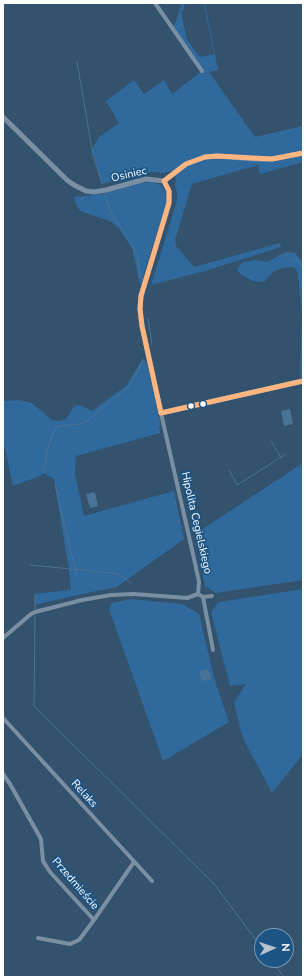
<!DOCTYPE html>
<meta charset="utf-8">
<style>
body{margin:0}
#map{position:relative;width:306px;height:980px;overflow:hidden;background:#33526d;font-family:"Nunito Sans",sans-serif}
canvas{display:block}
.frame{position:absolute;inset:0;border:4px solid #fff;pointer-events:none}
.north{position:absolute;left:254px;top:928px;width:40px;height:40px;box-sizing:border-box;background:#1b5485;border:1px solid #7698b6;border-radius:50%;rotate:87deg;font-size:11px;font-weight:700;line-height:16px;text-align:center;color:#fff}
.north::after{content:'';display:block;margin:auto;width:14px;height:18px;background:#b8c2cc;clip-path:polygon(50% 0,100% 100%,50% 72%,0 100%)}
</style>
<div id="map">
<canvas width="306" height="980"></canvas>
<div class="frame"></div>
<div class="north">N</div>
</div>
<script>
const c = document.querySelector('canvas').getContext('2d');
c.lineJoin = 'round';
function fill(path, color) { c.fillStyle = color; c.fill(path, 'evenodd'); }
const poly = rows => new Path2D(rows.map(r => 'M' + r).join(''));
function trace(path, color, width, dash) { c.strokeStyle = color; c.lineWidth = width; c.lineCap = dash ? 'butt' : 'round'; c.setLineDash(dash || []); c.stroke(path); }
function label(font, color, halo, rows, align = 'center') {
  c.font = font + ' "Nunito Sans",sans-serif'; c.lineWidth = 3.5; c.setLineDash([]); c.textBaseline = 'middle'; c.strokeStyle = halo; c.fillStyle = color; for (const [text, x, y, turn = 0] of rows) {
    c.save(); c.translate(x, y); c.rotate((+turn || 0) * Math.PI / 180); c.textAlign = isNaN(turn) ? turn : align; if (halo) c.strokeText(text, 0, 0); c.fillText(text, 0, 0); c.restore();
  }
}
const green = poly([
 [182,3,185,3,183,11,181,12,187,40,200,57,214,54,204,3,205,3,218,70,209,72,255,137,303,126,303,162,260,174,258,165,192,184,175,240,176,246,194,267,280,243,281,247,205,271,151,285,177,201,177,193,175,184,176,179,171,171,163,173,152,172,102,184,92,149,99,137,119,123,106,101,134,80,144,94,164,80,172,94,202,71,172,27,175,24],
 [153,182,162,186,165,191,167,202,144,273,143,283,140,284,132,248,118,227,110,221,80,211,77,206,74,197,102,194,141,183],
 [287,252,295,253,303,262,303,377,300,377,302,315,298,273,294,267,282,268,273,272,264,282,253,281,240,274,237,269,243,262,254,260,268,262,281,254],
 [143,358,147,364,161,426,159,427,160,433,76,456,75,474,84,516,174,491,184,539,117,587,82,594,35,605,35,594,71,590,69,569,54,479,43,473,40,476,13,486,3,440,3,401,19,400,32,403,52,420,60,421,66,419,75,405,82,406,92,411,127,385],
 [303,463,303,580,216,593,205,586,195,534],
 [303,589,303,754,272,793,246,744,241,732,234,702,246,684,230,686,211,612,219,602],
 [131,599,182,604,199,614,215,681,229,722,163,761,109,609,112,603]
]);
const water = poly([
 [290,409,293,424,284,426,281,411],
 [95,492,98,506,90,508,86,494],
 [208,669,211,679,202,681,199,672]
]);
const stream = poly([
 [77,62,93,155,102,184],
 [105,194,109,209,133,247,138,257,140,278],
 [291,260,296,259,303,268],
 [148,318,152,345],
 [271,441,281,458],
 [45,465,47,451,55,429,58,426,80,424,88,420,128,387,143,361],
 [229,470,237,485,286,454],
 [43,473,44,468],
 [55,485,77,577],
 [30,565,113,573,120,575,131,583],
 [35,594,35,610],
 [35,615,34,706,215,885,262,948],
 [271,960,284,977]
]);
const minor = poly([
 [155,3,202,71],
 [198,594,203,597,213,650],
 [203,597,212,596],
 [3,638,31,614,35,612,82,600,111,595,134,594,187,598,198,594,199,582,195,563,161,413],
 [3,718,152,881],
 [3,774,10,784,41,839,43,861,50,872,94,920],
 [38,938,70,944,79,940,94,920,134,862]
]);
const tertiary = poly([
 [3,117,67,180,74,185,86,191,94,192,106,190,146,179,164,181,186,164,205,157,217,156,255,159,272,159,303,153],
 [164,181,169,191,169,203,141,296,140,309,142,326,161,413,303,381]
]);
const bus1 = poly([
 [164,181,169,191,169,203,141,296,140,309,142,326,161,413,303,381],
 [164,181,186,164,205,157,217,156,272,159,303,153]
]);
const markers = [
 [203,404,3.5,"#fff"],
 [191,406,3.5,"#fff"]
];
const streetNames = [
 ["Osiniec",129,175,-13],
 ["Hipolita Cegielskiego",196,523,77],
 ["Relaks",84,794,48],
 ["Przedmieście",75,884,49]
];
fill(green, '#306a9c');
fill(water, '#4b7396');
trace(stream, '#4b7396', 1);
trace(minor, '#7a8fa3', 4);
trace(tertiary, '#7a8fa3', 5);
trace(bus1, '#ffb580', 5);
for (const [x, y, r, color] of markers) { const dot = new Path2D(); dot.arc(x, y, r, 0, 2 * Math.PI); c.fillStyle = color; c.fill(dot); trace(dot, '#1b5485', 1.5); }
label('11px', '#fff', '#1b5485', streetNames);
</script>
